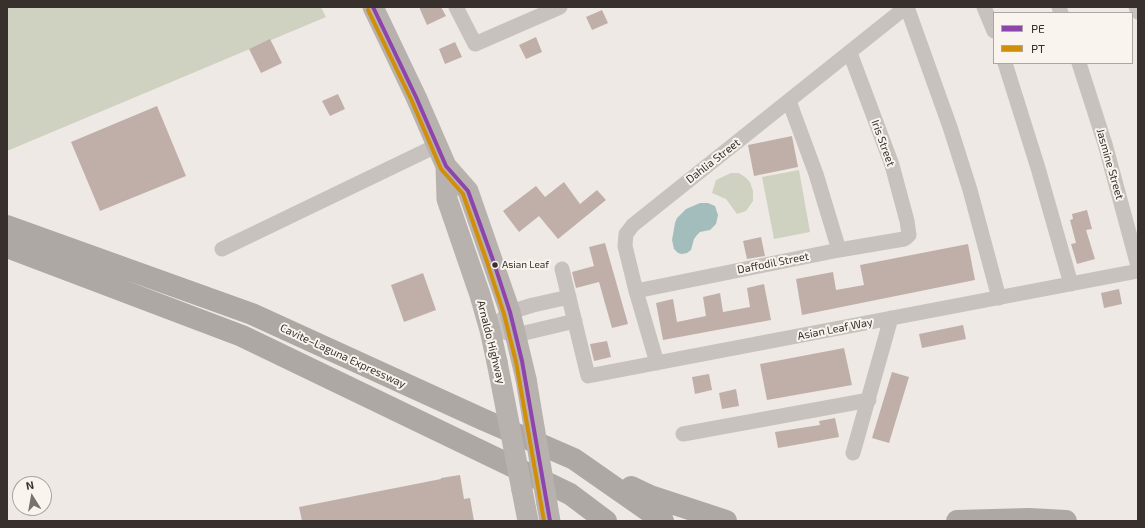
<!DOCTYPE html>
<meta charset="utf-8">
<style>
body{margin:0}
#map{position:relative;width:1145px;height:528px;overflow:hidden;background:#eee9e4;font-family:"Exo 2",sans-serif}
canvas{display:block}
.frame{position:absolute;inset:0;border:8px solid #38302c;pointer-events:none}
.legend{position:absolute;left:993px;top:12px;width:140px;height:52px;box-sizing:border-box;background:#f9f4ee;border:1px solid #aca6a0;margin:0;padding:5px 7px;list-style:none;font-size:12px;color:#38302c}
.legend li{display:flex;align-items:center;gap:8px;height:20px}
.legend b{width:20px;border:1px solid #aca6a0}
.north{position:absolute;left:12px;top:476px;width:40px;height:40px;box-sizing:border-box;background:#f9f4ee;border:1px solid #aca6a0;border-radius:50%;rotate:349deg;font-size:11px;font-weight:700;line-height:16px;text-align:center;color:#38302c}
.north::after{content:'';display:block;margin:auto;width:14px;height:18px;background:#78716c;clip-path:polygon(50% 0,100% 100%,50% 72%,0 100%)}
</style>
<div id="map">
<canvas width="1145" height="528"></canvas>
<div class="frame"></div>
<ul class="legend">
<li><b style="height:5px;background:#8e44ad"></b>PE</li>
<li><b style="height:5px;background:#d18e09"></b>PT</li>
</ul>
<div class="north">N</div>
</div>
<script>
const c = document.querySelector('canvas').getContext('2d');
c.lineJoin = 'round';
function fill(path, color) { c.fillStyle = color; c.fill(path, 'evenodd'); }
const poly = rows => new Path2D(rows.map(r => 'M' + r).join(''));
function trace(path, color, width, dash) { c.strokeStyle = color; c.lineWidth = width; c.lineCap = dash ? 'butt' : 'round'; c.setLineDash(dash || []); c.stroke(path); }
function label(font, color, halo, rows, align = 'center') {
  c.font = font + ' "Exo 2",sans-serif'; c.lineWidth = 4; c.setLineDash([]); c.textBaseline = 'middle'; c.strokeStyle = halo; c.fillStyle = color; for (const [text, x, y, turn = 0] of rows) {
    c.save(); c.translate(x, y); c.rotate((+turn || 0) * Math.PI / 180); c.textAlign = isNaN(turn) ? turn : align; if (halo) c.strokeText(text, 0, 0); c.fillText(text, 0, 0); c.restore();
  }
}
const green = poly([
 [7,7,321,7,326,17,7,151],
 [799,170,810,232,774,239,762,177],
 [731,173,739,173,745,177,750,182,753,191,753,201,746,211,737,214,726,199,712,193,716,180]
]);
const water = poly([
 [700,203,708,203,715,206,718,215,716,224,710,230,700,232,697,235,694,239,691,250,687,253,682,254,678,253,674,249,672,240,675,223,677,218,686,209]
]);
const building = poly([
 [419,7,441,7,446,16,427,25],
 [602,10,608,23,592,30,586,17],
 [536,37,542,52,526,59,519,45],
 [270,39,282,63,261,73,249,49],
 [455,42,462,57,445,64,439,49],
 [338,94,345,109,330,116,322,101],
 [157,106,186,176,100,211,71,142],
 [792,136,798,167,754,176,748,145],
 [564,182,580,204,597,190,606,200,558,239,539,216,519,232,503,211,536,186,545,197],
 [1087,210,1092,229,1086,230,1095,259,1077,264,1071,244,1076,243,1070,220,1073,219,1072,214],
 [761,237,765,256,747,259,743,241],
 [605,243,628,324,612,328,599,282,576,288,572,272,594,266,589,247],
 [968,244,975,280,802,315,796,279,833,272,836,290,864,285,860,265],
 [423,273,436,310,404,322,391,285],
 [764,284,771,320,663,340,656,303,673,299,677,322,706,316,703,297,720,293,723,312,750,307,747,288],
 [1119,289,1122,304,1104,308,1101,293],
 [963,325,966,339,922,348,919,334],
 [607,341,611,357,594,361,590,344],
 [844,348,852,385,767,400,760,364],
 [892,372,909,377,889,443,872,438],
 [709,374,712,390,695,394,692,377],
 [736,389,739,406,722,409,719,393],
 [835,418,839,437,778,448,775,432,820,425,819,421],
 [460,475,464,499,470,498,474,521,302,521,299,507,441,479,441,478]
]);
const minor = poly([
 [456,7,475,44,560,7],
 [907,7,950,127,970,190,999,298],
 [984,7,994,31],
 [1059,7,1061,13],
 [1136,7,1138,12],
 [1005,63,1038,168,1071,284],
 [1079,63,1105,144,1138,266],
 [789,101,816,174,839,250],
 [222,249,438,145],
 [562,269,588,376,1138,271],
 [636,291,839,250,904,239,907,237,909,235,907,221,892,165,850,53],
 [490,330,510,312,533,305,569,297],
 [507,333,516,335,575,321],
 [657,363,636,291,625,246,626,234,633,225,906,7],
 [683,434,869,400],
 [853,453,891,318]
]);
const secondary = poly([
 [373,7,416,97,446,166,447,199,480,295,490,330,497,362],
 [446,166,468,191,510,312,526,379],
 [522,490,528,521],
 [547,504,550,521]
]);
const motorway = poly([
 [7,226,252,314,482,419,574,459,663,521],
 [7,247,242,336,570,494,606,521],
 [631,487,650,496,726,521],
 [957,521,1029,519,1066,521]
]);
const secondaryBridge = poly([
 [497,362,522,490],
 [526,379,547,504]
]);
const bus1 = poly([
 [373,7,416,97,446,166,468,191,493,260,510,312,522,361,550,521]
]);
const bus2 = poly([
 [368,10,411,99,441,169,463,194,487,262,504,314,516,362,544,521]
]);
const markers = [
 [495,265,3.5,"#38302c"]
];
const busNames = [
 ["Asian Leaf",502,265]
];
const streetNames = [
 ["Iris Street",883,143,70],
 ["Dahlia Street",713,161,-38],
 ["Jasmine Street",1110,164,74],
 ["Daffodil Street",773,263,-11],
 ["Asian Leaf Way",835,329,-11],
 ["Arnaldo Highway",491,342,76],
 ["Cavite–Laguna Expressway",343,356,25]
];
fill(green, '#cfd2c0');
fill(water, '#a3bdbd');
fill(building, '#c0afa8');
trace(minor, '#c7c2be', 15);
trace(secondary, '#b8b2ae', 21);
trace(motorway, '#ada8a4', 22);
trace(secondaryBridge, '#b8b2ae', 21);
trace(bus1, '#8e44ad', 4);
trace(bus2, '#d18e09', 4);
for (const [x, y, r, color] of markers) { const dot = new Path2D(); dot.arc(x, y, r, 0, 2 * Math.PI); c.fillStyle = color; c.fill(dot); trace(dot, '#f9f4ee', 1.5); }
label('10px', '#38302c', '#f9f4ee', busNames, 'left');
label('11px', '#38302c', '#f9f4ee', streetNames);
</script>
